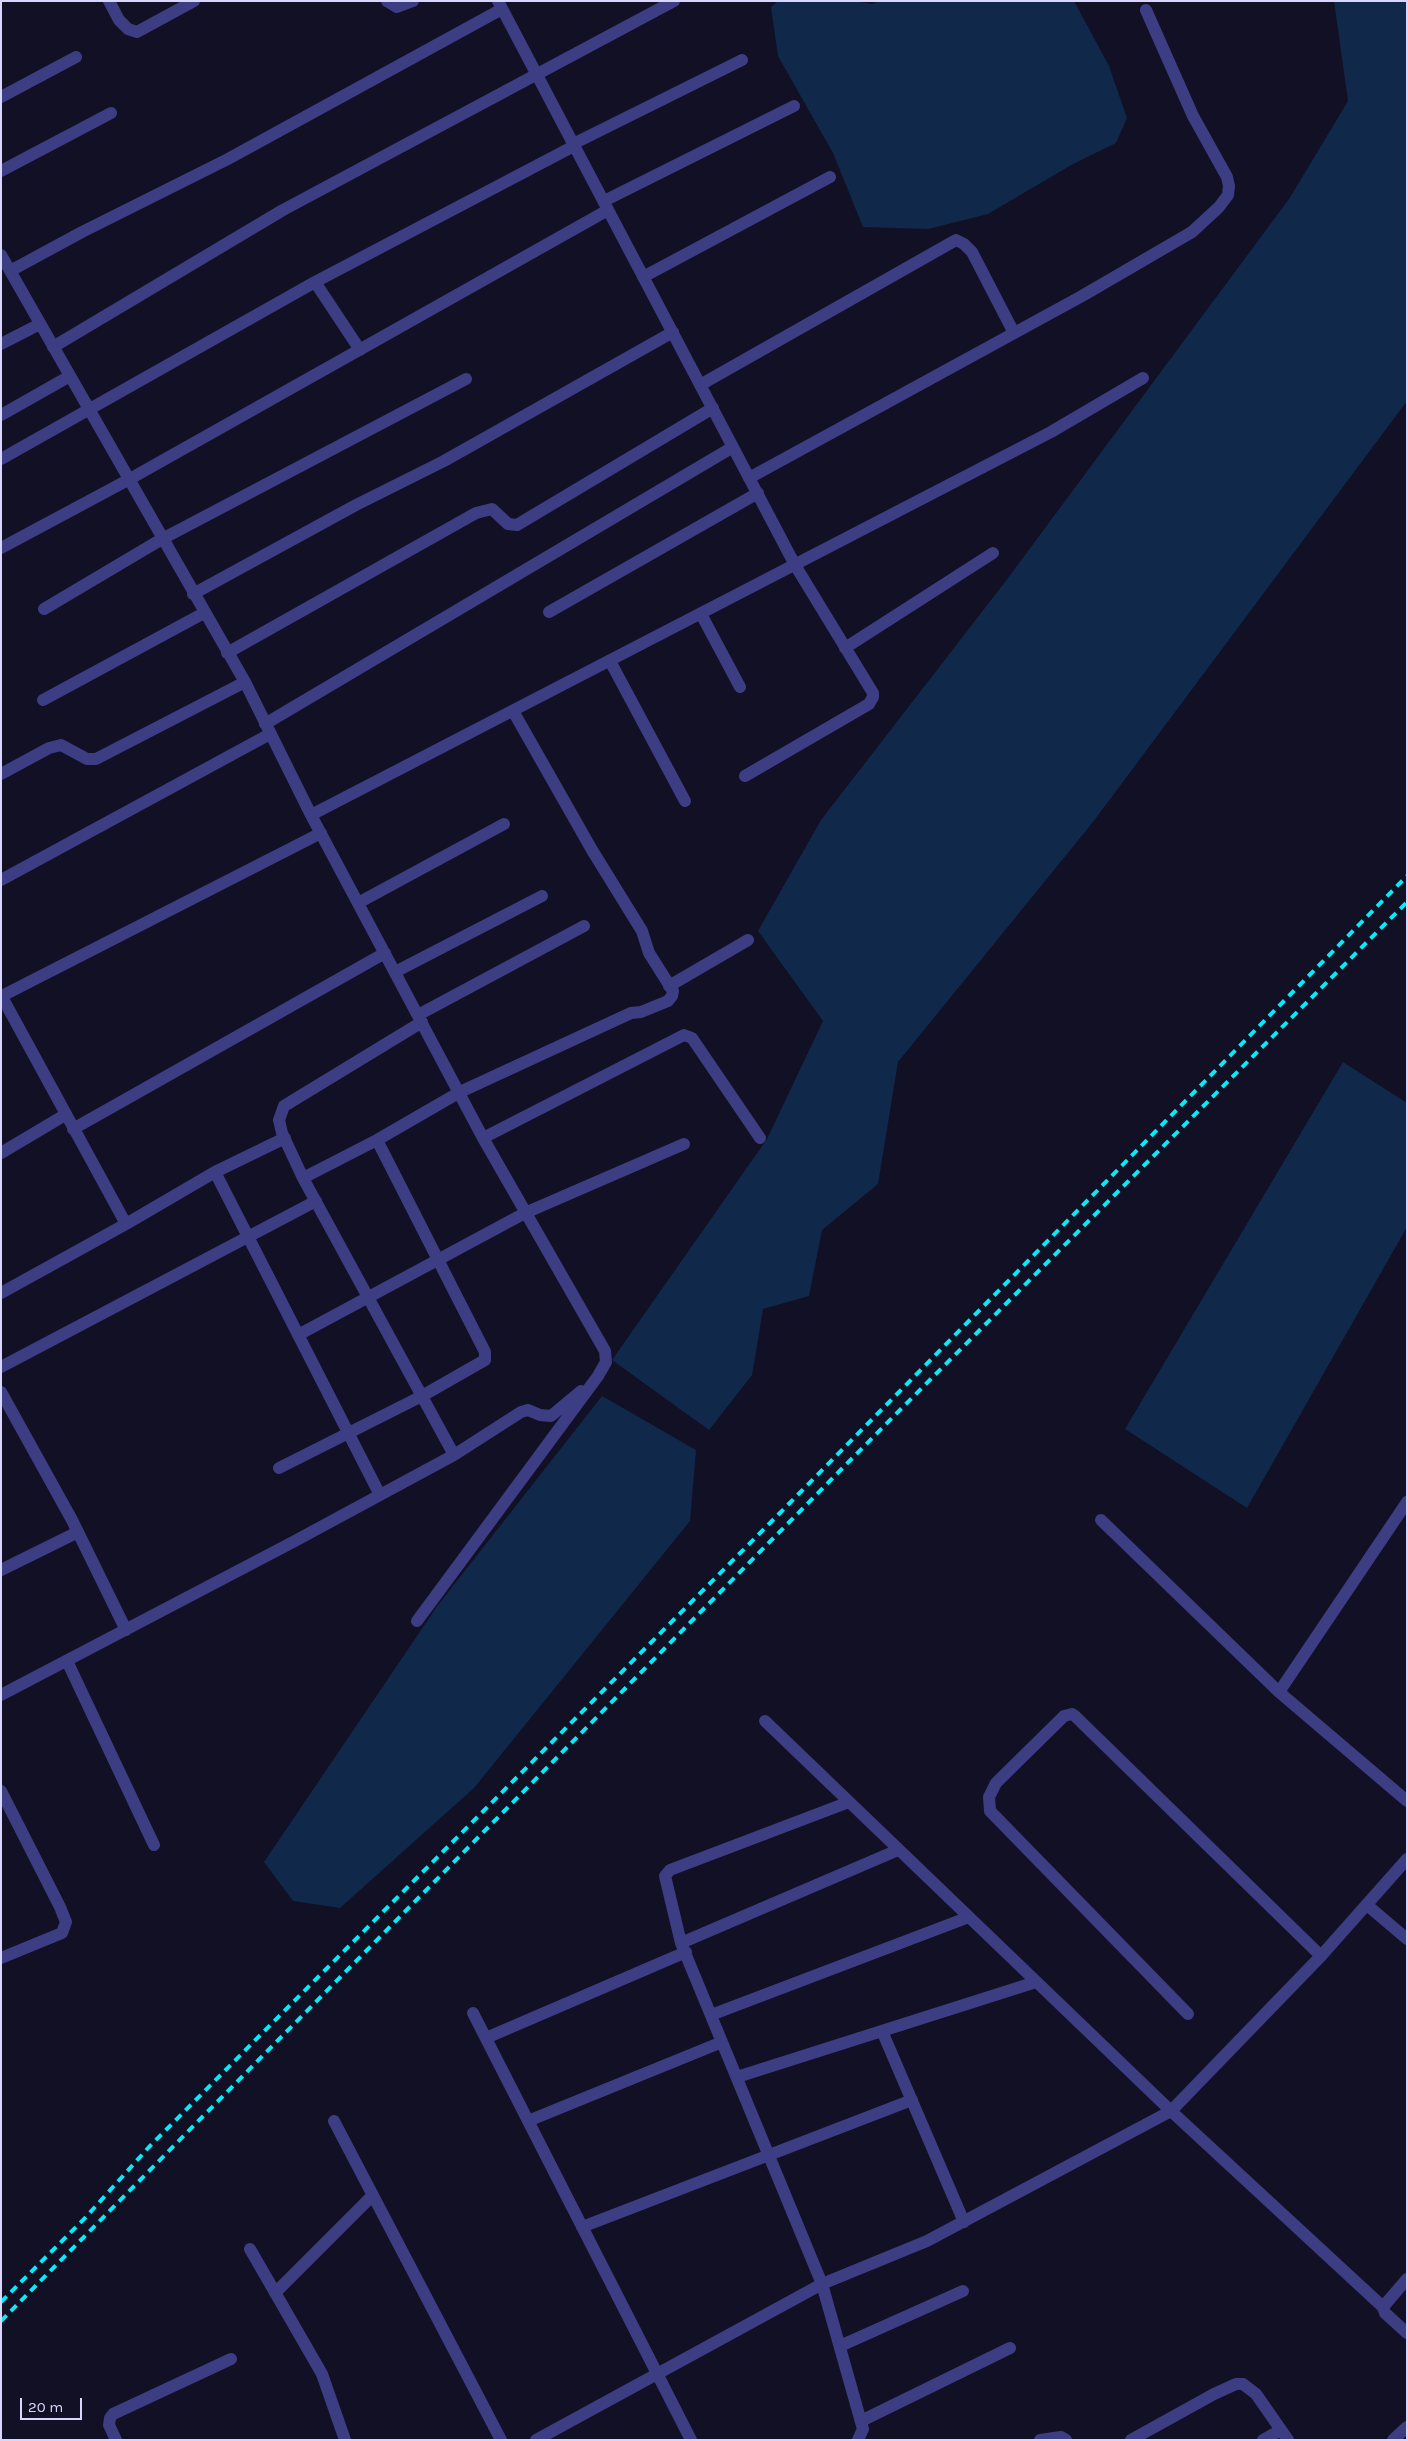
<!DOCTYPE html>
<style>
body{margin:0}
#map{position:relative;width:1408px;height:2441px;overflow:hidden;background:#121025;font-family:Karla,sans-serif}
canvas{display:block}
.frame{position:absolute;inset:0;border:2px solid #d8d5fe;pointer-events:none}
.scale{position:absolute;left:20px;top:2398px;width:62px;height:22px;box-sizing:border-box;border:2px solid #d8d5fe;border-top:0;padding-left:6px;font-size:15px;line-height:18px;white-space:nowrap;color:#d8d5fe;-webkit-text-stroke:4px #121025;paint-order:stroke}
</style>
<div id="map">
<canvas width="1408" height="2441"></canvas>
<div class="frame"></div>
<div class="scale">20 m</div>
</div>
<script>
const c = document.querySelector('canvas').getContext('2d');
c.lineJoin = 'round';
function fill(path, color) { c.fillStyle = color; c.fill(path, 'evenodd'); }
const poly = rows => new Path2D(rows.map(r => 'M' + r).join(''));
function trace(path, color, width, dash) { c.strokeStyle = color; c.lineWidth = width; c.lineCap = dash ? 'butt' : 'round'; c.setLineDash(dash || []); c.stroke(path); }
const water = poly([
 [778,1,853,1,872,4,880,1,1074,1,1109,66,1127,118,1116,143,1073,164,988,214,928,229,863,227,833,153,778,56,771,7],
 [1334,1,1407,1,1407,401,1093,822,898,1062,878,1184,822,1230,809,1296,763,1309,752,1375,709,1430,612,1360,767,1139,823,1021,758,931,821,820,1005,582,1289,199,1348,101],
 [1343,1062,1407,1103,1407,1227,1247,1508,1125,1429],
 [602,1396,696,1450,690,1521,474,1788,340,1908,293,1901,264,1862,438,1605]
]);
const street = poly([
 [109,1,119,20,128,29,137,32,194,1],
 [387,1,397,7,413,1],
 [498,1,795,565,873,693,873,697,869,704,745,776],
 [1,97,76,57],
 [573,144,742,60],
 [1,171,111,113],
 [604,201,794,106],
 [1,255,245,682,311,815,483,1138,605,1351,606,1362,598,1376,417,1621],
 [10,271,82,232,228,159,502,9],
 [643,277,830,177],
 [315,282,360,350],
 [1,344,40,324],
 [53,347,283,210,674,1],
 [700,385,956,240,964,244,972,252,1014,333],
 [1,415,70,376],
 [1,459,315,282,574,146],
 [749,478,1082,296,1192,232,1219,207,1228,195,1229,186,1227,177,1193,116,1146,10],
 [1,548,128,480,608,210],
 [193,594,356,505,444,461,673,332],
 [44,609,162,539,466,379],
 [549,612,758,493],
 [701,614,740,687],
 [845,648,993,553],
 [227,653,476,513,492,509,508,524,517,525,713,408],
 [610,661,685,801],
 [43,700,204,613],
 [265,724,733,447],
 [1,774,49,748,61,745,87,759,96,759,245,682],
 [311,815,1051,432,1143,378],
 [1,880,270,734],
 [358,903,504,824],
 [395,972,542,896],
 [669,986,748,940],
 [1,995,126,1224,215,1172,380,1495],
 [2,996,321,833],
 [418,1015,584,926],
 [422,1022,284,1106,279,1120,282,1133,303,1178,454,1455],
 [73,1129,385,953],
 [483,1138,684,1035,692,1038,760,1138],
 [1,1153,65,1115],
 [215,1172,285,1138],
 [303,1178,377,1140,460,1092,631,1013,641,1012,668,1001,672,996,673,991,649,953,642,931,592,850,513,711],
 [1,1293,126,1224],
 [298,1335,525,1213,684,1144],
 [1,1367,316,1201],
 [1,1392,72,1520,126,1630],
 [279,1468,422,1396,485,1360,485,1352,377,1140],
 [1101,1520,1279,1692,1407,1801],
 [1,1570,78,1532],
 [67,1661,154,1845],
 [1279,1692,1407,1502],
 [1,1695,293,1542,454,1455,521,1412,528,1410,540,1415,551,1416,581,1391],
 [765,1721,1171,2111,1383,2307],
 [1,1791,60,1907,66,1922,62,1933,1,1958],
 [849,1802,670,1870,665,1876,681,1943,822,2284,863,2429,858,2440],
 [1367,1905,1407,1939],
 [681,1943,898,1850],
 [473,2013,691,2440],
 [1188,2014,990,1811,989,1797,996,1783,1064,1716,1072,1714,1075,1716,1321,1956],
 [711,2015,969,1917],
 [882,2031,964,2222],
 [486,2038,686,1952],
 [737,2077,1036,1982],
 [334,2121,501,2440],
 [528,2121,722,2042],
 [582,2227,912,2100],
 [250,2249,322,2374,345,2440],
 [1407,2279,1383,2307,1385,2313,1407,2333],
 [275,2293,373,2195],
 [840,2346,963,2291],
 [861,2421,1010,2348],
 [116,2440,109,2425,110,2418,113,2414,231,2359],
 [536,2440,822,2284,927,2241,1171,2111,1321,1956,1407,1859],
 [1040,2440,1061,2437,1066,2440],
 [1131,2440,1214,2394,1236,2384,1243,2384,1256,2394,1288,2440],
 [1263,2440,1281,2430],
 [1393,2440,1407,2427]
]);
const rail = poly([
 [1,2302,86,2217,149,2147,771,1522,1407,876],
 [1,2321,892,1418,1407,902]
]);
fill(water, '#102849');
trace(street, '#3c3d83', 12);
trace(rail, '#07eaf8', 4, [8, 6]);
</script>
